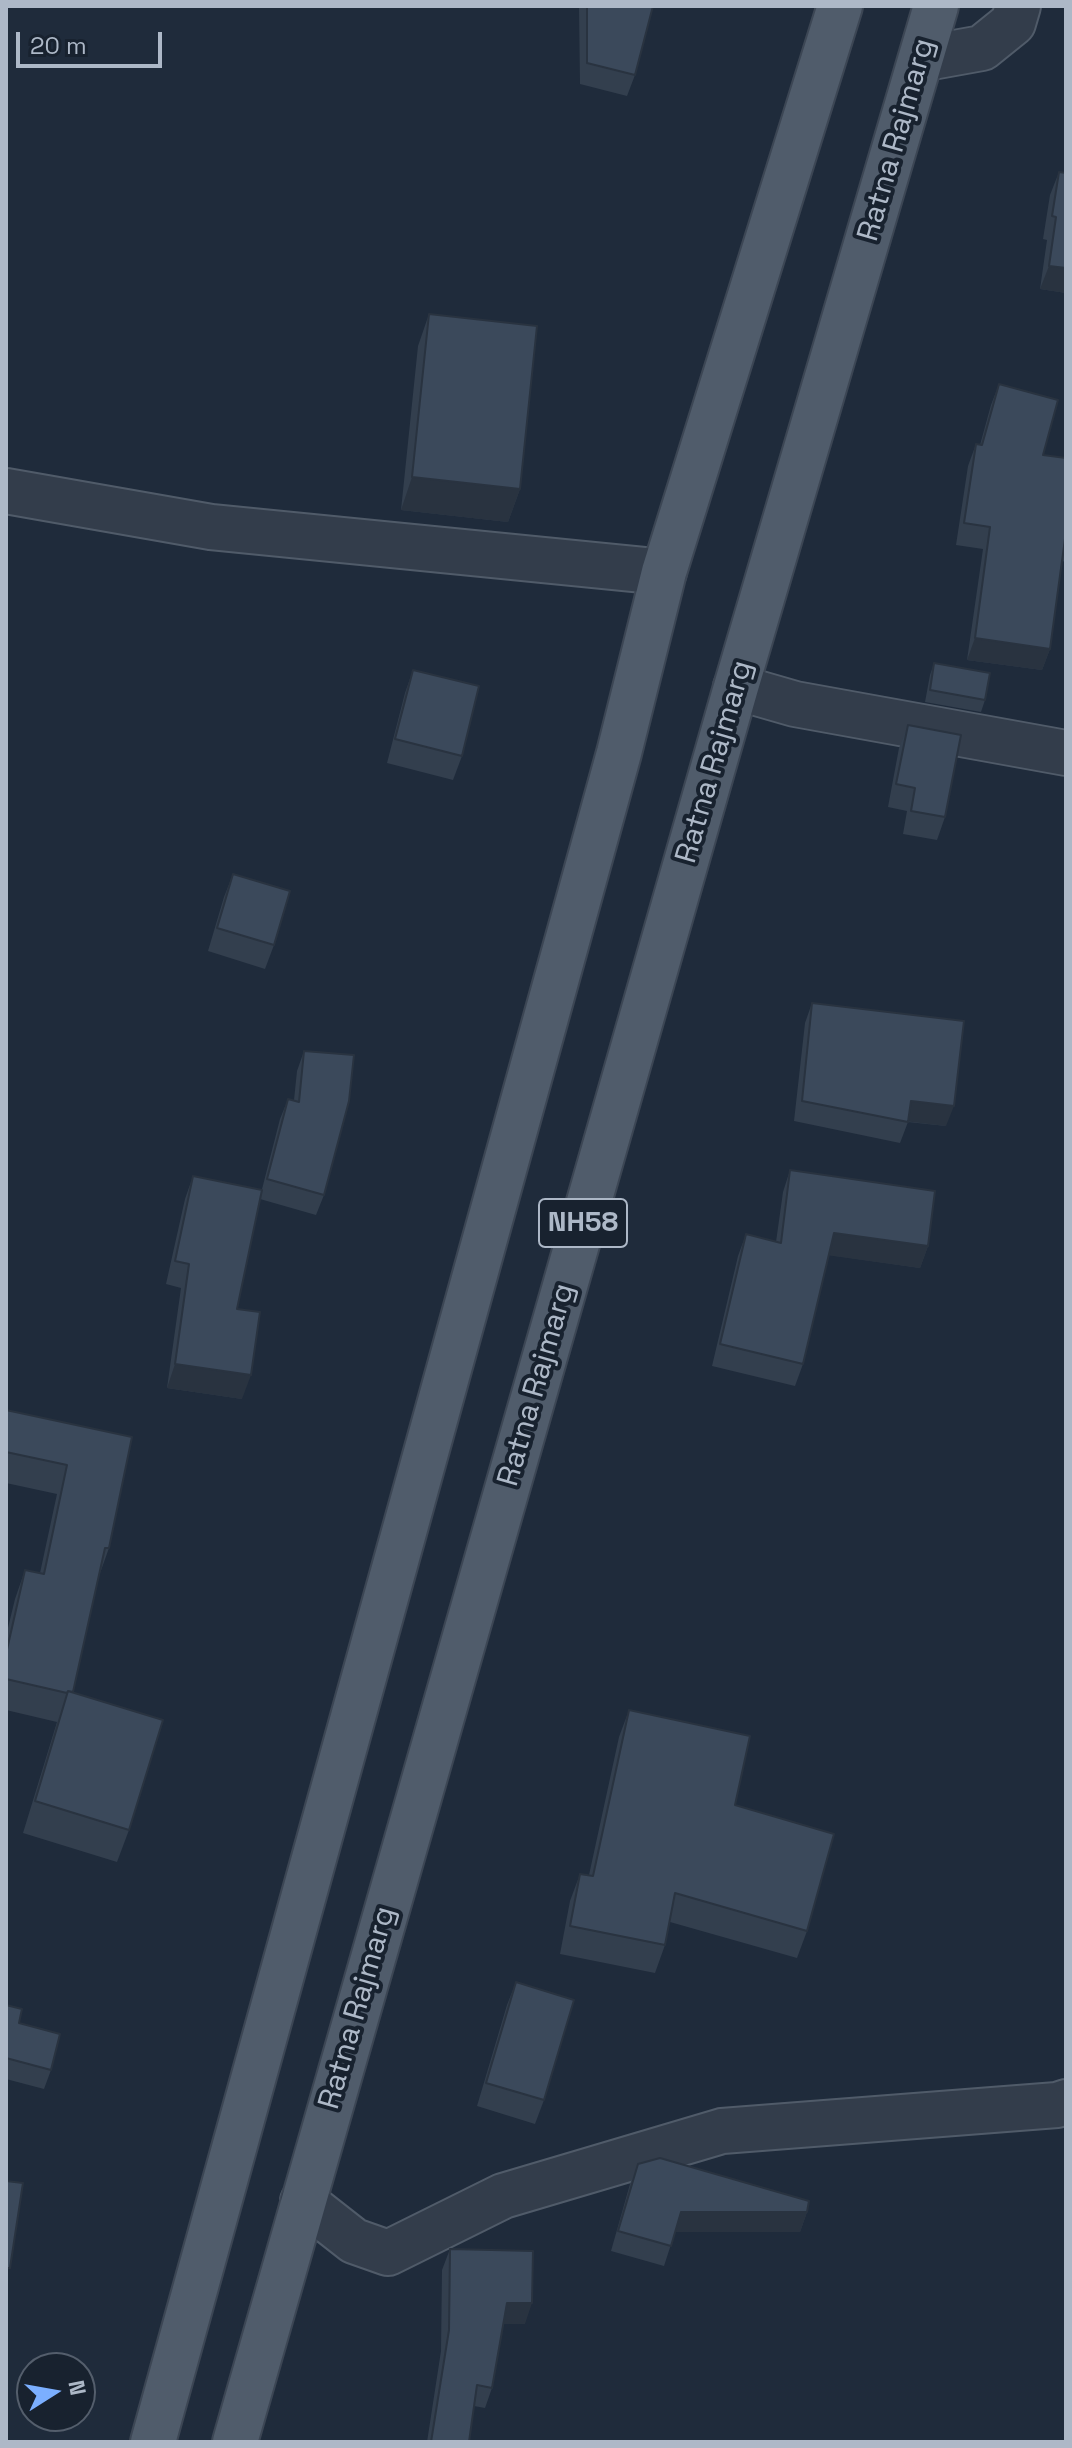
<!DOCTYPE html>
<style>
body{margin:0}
#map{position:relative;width:1072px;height:2448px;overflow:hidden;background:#1f2b3b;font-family:"Space Grotesk",sans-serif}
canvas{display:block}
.frame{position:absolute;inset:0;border:8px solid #adb8c7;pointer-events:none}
.north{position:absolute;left:16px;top:2352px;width:80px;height:80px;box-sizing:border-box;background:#18222f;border:2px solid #545e6c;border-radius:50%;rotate:79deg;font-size:22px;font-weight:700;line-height:32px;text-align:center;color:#adb8c7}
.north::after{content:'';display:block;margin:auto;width:28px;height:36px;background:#7bafff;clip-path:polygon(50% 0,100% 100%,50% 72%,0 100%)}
.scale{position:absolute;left:16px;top:32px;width:146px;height:36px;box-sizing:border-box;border:4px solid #adb8c7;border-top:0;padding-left:10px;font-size:24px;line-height:28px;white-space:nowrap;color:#adb8c7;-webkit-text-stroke:6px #18222f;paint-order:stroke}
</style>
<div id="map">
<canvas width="1072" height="2448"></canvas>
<div class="frame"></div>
<div class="north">N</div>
<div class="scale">20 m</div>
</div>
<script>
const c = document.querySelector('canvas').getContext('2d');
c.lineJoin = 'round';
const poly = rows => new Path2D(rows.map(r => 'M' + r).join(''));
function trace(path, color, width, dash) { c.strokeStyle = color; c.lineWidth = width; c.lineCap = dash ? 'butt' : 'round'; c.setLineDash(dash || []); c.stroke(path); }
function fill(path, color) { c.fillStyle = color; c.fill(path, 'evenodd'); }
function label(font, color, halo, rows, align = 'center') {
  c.font = font + ' "Space Grotesk",sans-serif'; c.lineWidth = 8; c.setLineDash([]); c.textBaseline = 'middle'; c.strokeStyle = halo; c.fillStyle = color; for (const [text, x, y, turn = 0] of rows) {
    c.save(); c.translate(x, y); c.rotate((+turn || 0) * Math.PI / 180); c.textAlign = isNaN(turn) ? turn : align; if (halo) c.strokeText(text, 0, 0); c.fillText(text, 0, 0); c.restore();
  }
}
const street = poly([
 [921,59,982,48,1013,23,1018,6],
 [6,491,211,527,664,572],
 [736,687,795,704,1066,753],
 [303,2201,354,2241,388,2253,503,2196,722,2131,1057,2105,1066,2102]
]);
const primary = poly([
 [153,2442,619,753,664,572,840,6],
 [235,2442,736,687,936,6]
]);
const wall = poly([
 [579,6,653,6,635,75,627,96,580,84],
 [1059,172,1066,173,1066,293,1040,289,1047,240,1043,239,1050,195],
 [429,314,520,489,508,522,401,510,418,346],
 [999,384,1043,455,1066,458,1066,562,1062,561,1050,649,1042,670,967,660,983,549,956,545,968,466,976,444,980,445,991,405],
 [934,663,985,700,981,712,925,702,930,675],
 [413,670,462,756,453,780,387,763,405,693],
 [908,725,945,817,937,840,903,834,907,811,888,807,899,748],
 [233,874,274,945,265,969,208,951,224,897],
 [812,1003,946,1126,908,1122,900,1143,794,1121,805,1023],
 [304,1051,324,1195,316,1215,260,1199,237,1309,242,1399,167,1388,181,1288,166,1284,185,1199,193,1176,261,1193,280,1119,288,1099,294,1100,297,1071],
 [790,1170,928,1246,920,1268,829,1255,803,1364,795,1386,712,1366,738,1256,746,1234,776,1242,783,1192],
 [6,1410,132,1437,109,1548,99,1576,73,1692,129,1830,117,1862,23,1833,57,1722,6,1710,6,1636,15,1599,25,1570,40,1573,57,1494,6,1483],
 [629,1710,735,1805,807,1931,797,1958,670,1922,665,1945,655,1973,560,1954,570,1901,580,1874,589,1875,619,1737],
 [516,1982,544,2100,535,2124,477,2106,507,2005],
 [6,2005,51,2070,44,2089,6,2079],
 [638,2164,807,2212,800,2232,675,2232,664,2266,611,2251,630,2184],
 [450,2249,525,2324,503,2324,492,2388,485,2408,474,2406,469,2442,427,2442,441,2351,442,2270]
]);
const shadedWall = poly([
 [1049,266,1066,268,1066,293,1040,289],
 [412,477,520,489,508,522,401,510],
 [975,638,1050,649,1042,670,967,660],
 [911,1101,954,1106,946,1126,904,1121],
 [834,1233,928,1246,920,1268,826,1255],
 [175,1364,251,1375,242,1399,167,1388],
 [681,2212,807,2212,800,2232,674,2232],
 [507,2303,532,2303,525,2324,500,2324]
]);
const building = poly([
 [587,6,653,6,635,75,587,63,587,6],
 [1059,172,1066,173,1066,268,1049,266,1056,217,1052,216,1059,172],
 [429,314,537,326,520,489,412,477,429,314],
 [999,384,1058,400,1043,455,1066,458,1066,539,1065,539,1050,649,975,638,990,527,964,523,976,444,982,445,999,384],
 [934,663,990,673,985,700,930,690,934,663],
 [413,670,479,686,462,756,395,739,413,670],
 [908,725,961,735,945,817,911,811,915,788,896,784,908,725],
 [233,874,290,891,274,945,217,928,233,874],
 [812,1003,964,1021,954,1106,911,1101,908,1122,802,1101,812,1003],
 [304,1051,354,1055,349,1101,324,1195,267,1179,288,1099,299,1102,304,1051],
 [790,1170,935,1191,928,1246,834,1233,803,1364,720,1344,746,1234,781,1243,790,1170],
 [193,1176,262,1190,237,1309,260,1312,251,1375,175,1364,189,1264,175,1261,193,1176],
 [6,1410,132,1437,109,1548,105,1548,73,1692,68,1691,67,1693,6,1679,6,1654,25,1570,44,1574,67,1465,6,1452,6,1410],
 [68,1691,163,1720,129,1830,35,1801,68,1691],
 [629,1710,750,1736,735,1805,834,1834,807,1931,675,1893,665,1945,570,1926,580,1874,593,1876,629,1710],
 [516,1982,574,2000,544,2100,486,2083,516,1982],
 [6,2005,22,2009,19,2023,60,2034,51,2070,6,2058,6,2005],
 [660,2158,809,2201,807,2212,681,2212,671,2246,618,2231,638,2164,660,2158],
 [6,2181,23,2183,10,2268,6,2268,6,2181],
 [450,2249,533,2251,532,2303,507,2303,492,2388,477,2385,469,2442,431,2442,449,2330,450,2249]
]);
const shields = [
 [583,1223,88]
];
const shieldNames = [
 ["NH58",583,1223]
];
const streetNames = [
 ["Ratna Rajmarg",897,140,-74],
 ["Ratna Rajmarg",715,762,-74],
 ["Ratna Rajmarg",537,1385,-74],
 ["Ratna Rajmarg",358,2008,-74]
];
trace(street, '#505b69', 48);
trace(primary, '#3c4654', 48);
trace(street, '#333d4b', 44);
trace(primary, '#505c6b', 44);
fill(wall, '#333f4e');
fill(shadedWall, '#293340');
fill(building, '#3b495b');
trace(building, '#293340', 2);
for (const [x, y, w] of shields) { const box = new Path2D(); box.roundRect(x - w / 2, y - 24, w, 48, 6); c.fillStyle = '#18222f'; c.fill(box); trace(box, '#adb8c7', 2); }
label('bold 28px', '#adb8c7', null, shieldNames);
label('30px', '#adb8c7', '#18222f', streetNames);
</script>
